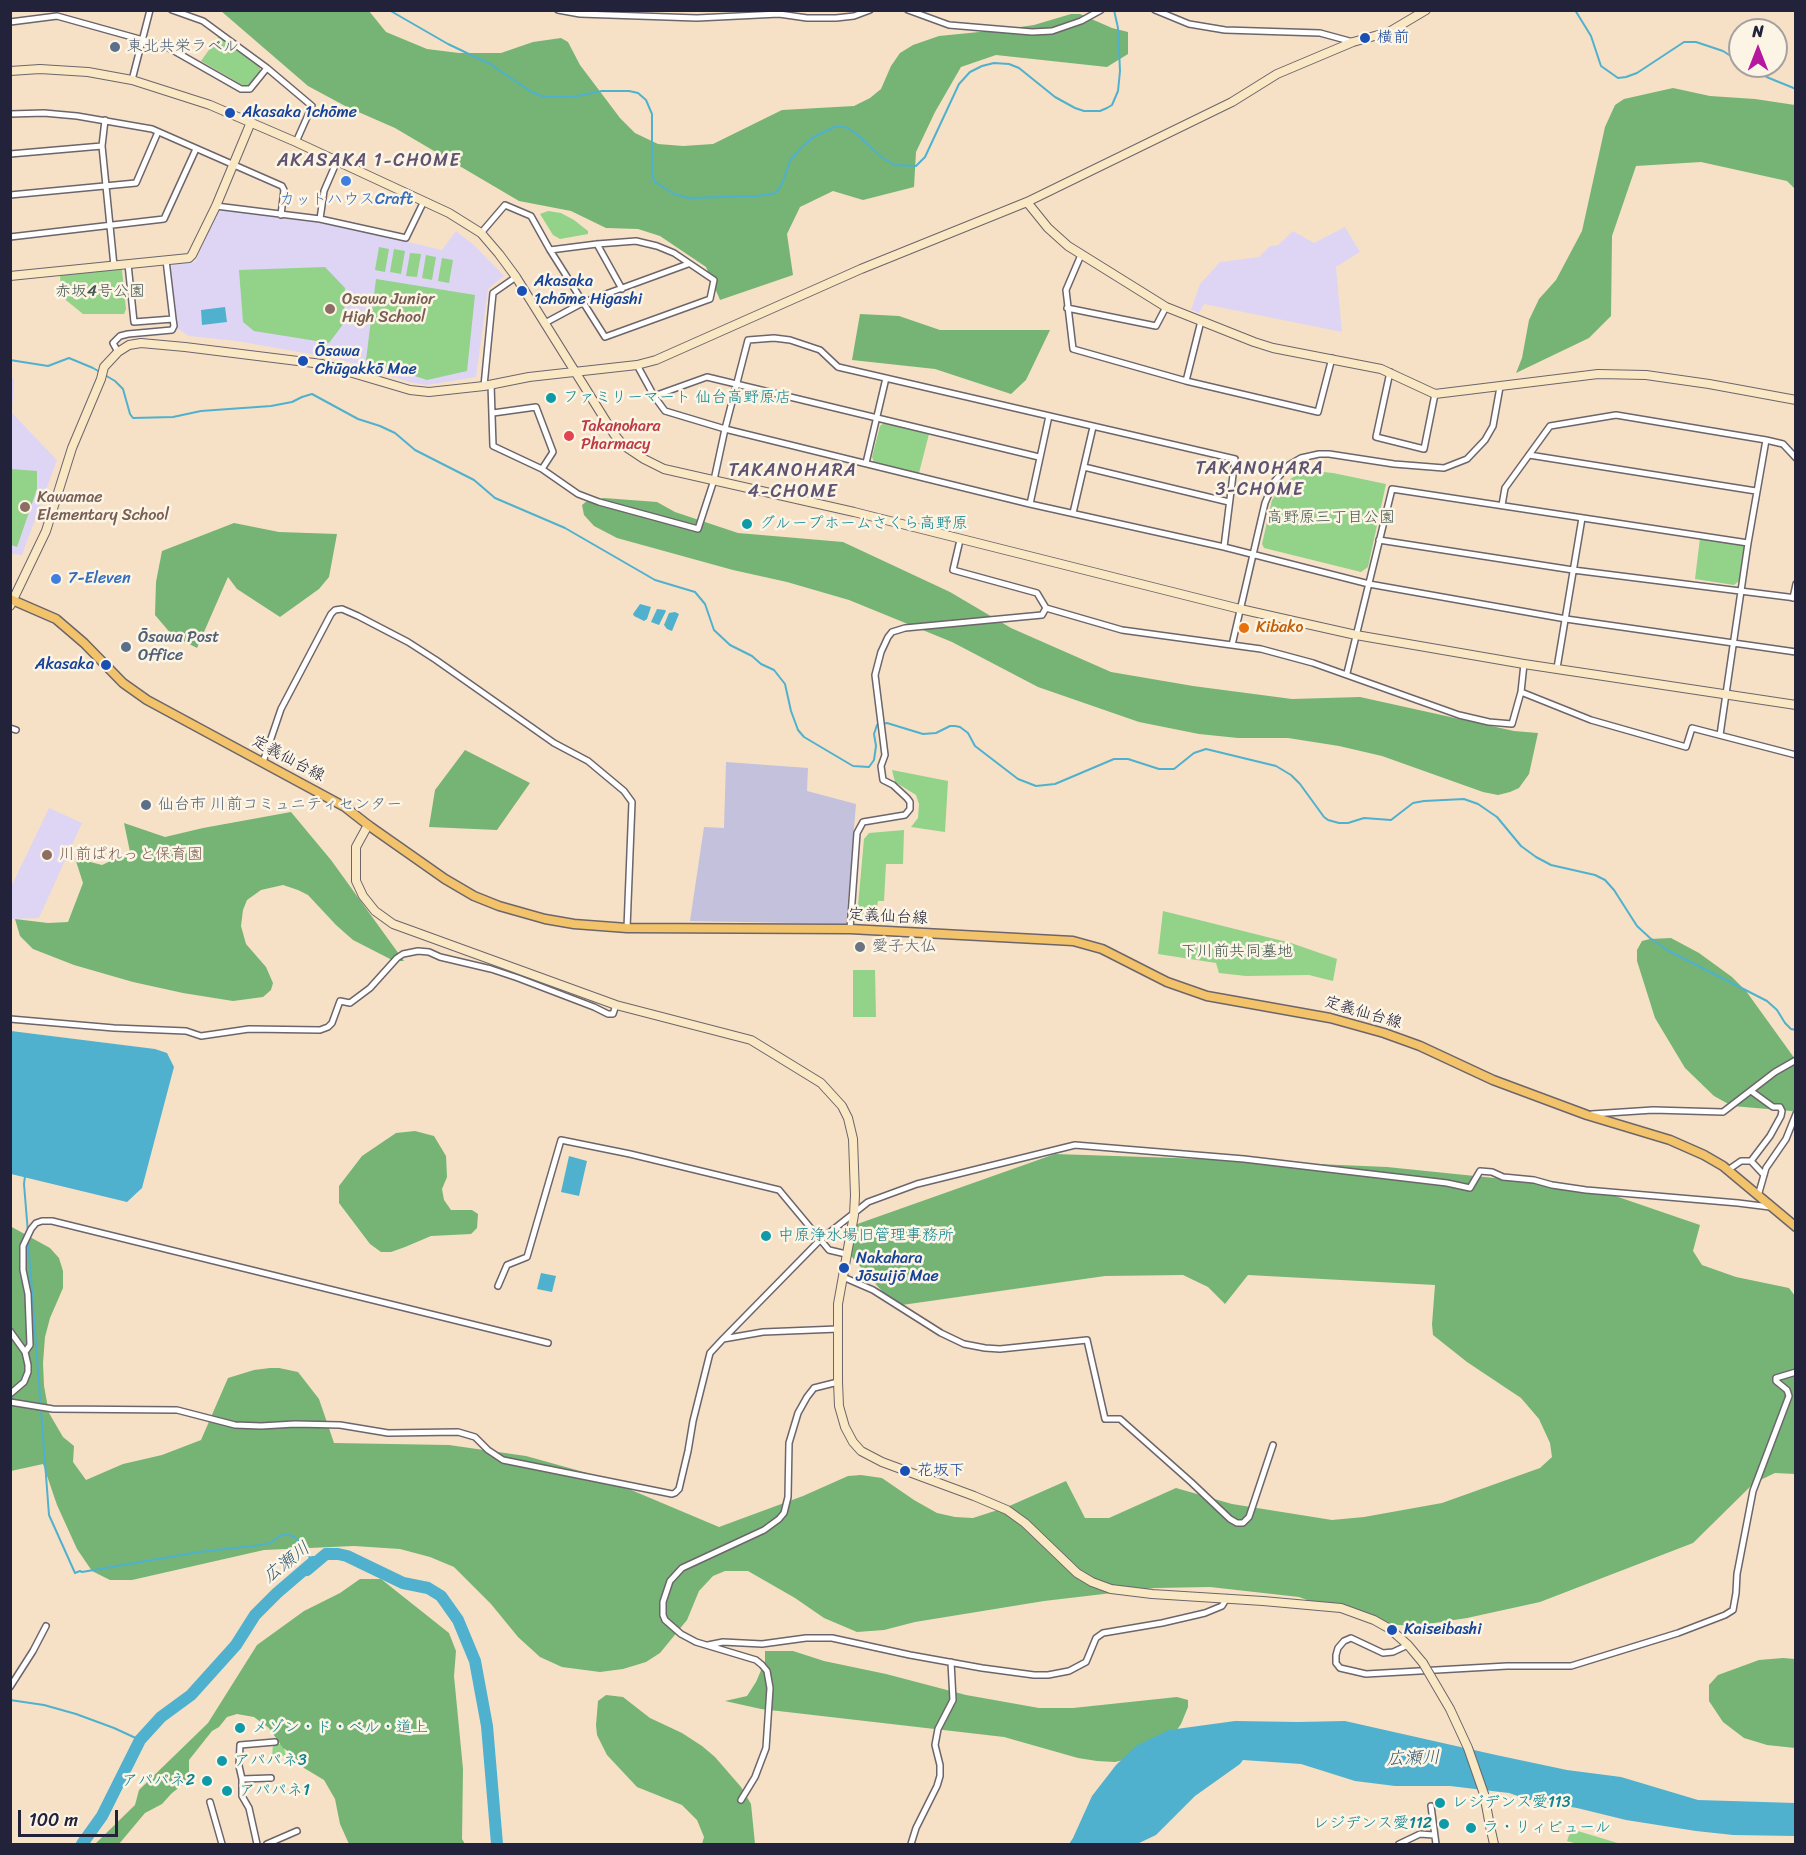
<!DOCTYPE html>
<meta charset="utf-8">
<style>
body{margin:0}
#map{position:relative;width:1806px;height:1855px;overflow:hidden;background:#f6e1c6;font-family:Sriracha,sans-serif}
canvas{display:block}
.frame{position:absolute;inset:0;border:12px solid #22223b;pointer-events:none}
.north{position:absolute;left:1728px;top:18px;width:60px;height:60px;box-sizing:border-box;background:#fcf5e5;border:2px solid #a5a1a1;border-radius:50%;rotate:0deg;font-size:16px;font-weight:700;line-height:24px;text-align:center;color:#22223b}
.north::after{content:'';display:block;margin:auto;width:21px;height:27px;background:#b5179e;clip-path:polygon(50% 0,100% 100%,50% 72%,0 100%)}
.scale{position:absolute;left:18px;top:1810px;width:100px;height:27px;box-sizing:border-box;border:3px solid #22223b;border-top:0;padding-left:8px;font-size:18px;line-height:21px;white-space:nowrap;color:#22223b;-webkit-text-stroke:4px #fcf5e5;paint-order:stroke}
</style>
<div id="map">
<canvas width="1806" height="1855"></canvas>
<div class="frame"></div>
<div class="north">N</div>
<div class="scale">100 m</div>
</div>
<script>
const c = document.querySelector('canvas').getContext('2d');
c.lineJoin = 'round';
function fill(path, color) { c.fillStyle = color; c.fill(path, 'evenodd'); }
const poly = rows => new Path2D(rows.map(r => 'M' + r).join(''));
function trace(path, color, width, dash) { c.strokeStyle = color; c.lineWidth = width; c.lineCap = dash ? 'butt' : 'round'; c.setLineDash(dash || []); c.stroke(path); }
function label(font, color, halo, rows, align = 'center') {
  c.font = font + ' Sriracha,"Klee One",sans-serif'; c.lineWidth = 5; c.setLineDash([]); c.textBaseline = 'middle'; c.strokeStyle = halo; c.fillStyle = color; for (const [text, x, y, turn = 0] of rows) {
    c.save(); c.translate(x, y); c.rotate((+turn || 0) * Math.PI / 180); c.textAlign = isNaN(turn) ? turn : align; if (halo) c.strokeText(text, 0, 0); c.fillText(text, 0, 0); c.restore();
  }
}
const built = poly([
 [221,210,333,224,442,250,456,231,474,245,504,276,488,289,476,377,427,385,409,382,339,359,237,341,189,336,178,329,171,268,174,263,195,262,217,212],
 [1345,227,1360,252,1336,267,1342,332,1204,304,1199,313,1191,310,1200,284,1220,262,1259,257,1270,246,1278,245,1293,231,1314,243],
 [10,375,14,379,12,413,57,460,22,555,11,554],
 [49,808,82,823,39,918,11,919,11,887]
]);
const industrial = poly([
 [726,762,808,768,807,791,856,804,846,924,690,921,704,827,724,828]
]);
const green = poly([
 [219,36,260,67,260,72,249,85,244,86,201,61],
 [548,211,561,213,574,220,588,231,588,234,560,239,553,235,540,214],
 [379,247,389,249,385,272,375,270],
 [394,249,405,251,401,274,390,272],
 [410,253,421,254,417,277,406,276],
 [426,255,436,257,432,280,422,278],
 [442,258,453,260,449,283,438,281],
 [325,267,345,288,344,323,329,343,254,331,243,322,239,270],
 [119,268,122,270,126,309,124,314,83,314,61,296,60,274],
 [376,279,475,295,467,371,427,380,366,360],
 [884,423,929,434,919,473,874,462,872,457,880,426],
 [11,469,37,471,37,489,17,547,11,545],
 [1304,470,1333,473,1386,484,1368,567,1361,572,1264,548,1262,544,1272,500,1283,484],
 [1700,538,1744,545,1739,581,1734,585,1695,579],
 [892,770,948,781,945,832,911,827,918,818,919,804,916,795,895,782],
 [904,830,903,864,886,864,884,901,878,901,875,919,861,923,857,917,864,839,869,833],
 [1163,911,1291,943,1337,959,1333,981,1309,975,1246,976,1219,973,1216,963,1158,954],
 [853,970,875,970,876,1017,853,1017],
 [273,1744,283,1744,286,1756,272,1757],
 [1571,1829,1621,1844,1578,1844,1567,1841]
]);
const forest = poly([
 [221,11,369,11,386,32,427,49,459,53,501,53,533,42,561,38,568,42,580,65,620,118,635,133,658,144,683,146,713,144,782,110,854,106,870,98,881,89,891,66,900,53,913,45,939,36,999,30,1034,25,1071,14,1080,14,1112,28,1128,32,1128,54,1107,67,996,55,961,67,935,112,916,152,914,187,863,200,833,191,800,207,787,234,793,275,720,300,706,267,660,236,638,229,606,228,571,211,519,201,395,128,347,107,308,86],
 [1673,88,1710,96,1755,99,1795,105,1795,189,1787,181,1701,162,1636,166,1612,236,1611,316,1589,338,1516,373,1522,358,1529,320,1539,299,1556,280,1582,231,1605,127,1615,105,1624,99],
 [860,314,899,316,940,330,1050,330,1026,380,1011,394,935,369,852,360],
 [604,498,657,502,675,512,738,533,843,542,950,592,1011,628,1111,672,1193,686,1292,699,1360,697,1514,731,1538,733,1529,774,1519,788,1510,792,1498,795,1483,792,1382,756,1339,746,1288,738,1238,738,1199,734,1139,722,1038,687,952,642,849,600,787,582,733,570,617,538,594,526,584,515,582,505,587,501],
 [234,523,279,532,337,534,329,577,319,589,280,617,237,589,228,577,197,648,172,635,155,615,156,582,162,551],
 [465,750,530,783,497,830,429,827,435,790],
 [291,812,331,860,404,961,394,961,353,940,336,925,308,895,298,890,283,885,261,890,247,900,243,910,241,926,246,944,266,967,273,983,271,990,263,997,233,1001,183,993,133,982,74,965,33,949,20,936,15,919,48,923,68,922,83,883,75,858,102,865,130,852,124,823,165,837,203,828],
 [1671,938,1699,953,1732,977,1746,991,1795,1059,1795,1112,1791,1111,1732,1106,1714,1096,1685,1068,1655,1018,1637,961,1637,950,1642,941,1650,939],
 [415,1131,434,1136,446,1156,447,1177,442,1189,444,1200,451,1210,472,1210,478,1214,477,1228,471,1234,431,1236,405,1247,391,1252,381,1252,370,1244,339,1203,339,1186,362,1156,396,1133],
 [1055,1154,1176,1158,1387,1167,1592,1188,1700,1225,1693,1251,1702,1265,1736,1277,1789,1288,1795,1296,1795,1474,1775,1473,1754,1483,1693,1543,1540,1602,1467,1618,1415,1626,1385,1624,1374,1620,1348,1615,1299,1597,1210,1587,1155,1588,1044,1601,915,1622,884,1630,857,1632,824,1618,795,1598,748,1571,725,1571,713,1576,699,1591,687,1620,660,1653,646,1662,623,1669,600,1672,562,1667,540,1657,518,1637,491,1604,454,1567,430,1557,400,1549,354,1546,264,1550,132,1580,110,1580,92,1571,77,1549,57,1505,43,1464,11,1471,10,1226,50,1248,59,1258,63,1271,63,1288,50,1318,45,1337,43,1363,44,1386,49,1413,63,1437,74,1446,73,1462,86,1480,123,1464,162,1455,201,1440,228,1378,254,1370,270,1368,279,1368,298,1372,319,1399,334,1443,449,1445,526,1456,598,1476,719,1527,803,1496,848,1476,861,1475,882,1478,914,1500,937,1513,955,1517,973,1518,1007,1507,1066,1481,1085,1518,1109,1518,1176,1488,1232,1504,1332,1520,1364,1517,1442,1503,1540,1468,1552,1457,1550,1443,1539,1419,1521,1398,1467,1362,1433,1335,1432,1324,1435,1285,1248,1275,1225,1304,1208,1287,1183,1275,1105,1276,895,1306,851,1256,846,1228],
 [360,1579,381,1579,449,1633,456,1651,454,1676,463,1769,462,1839,465,1844,349,1844,340,1824,335,1799,324,1780,304,1768,291,1753,283,1748,269,1728,254,1717,237,1714,227,1717,219,1727,212,1731,189,1760,189,1780,172,1793,162,1804,145,1813,119,1844,95,1844,135,1805,139,1790,208,1723,257,1645,304,1611,340,1593],
 [765,1651,793,1651,824,1661,886,1674,966,1695,1039,1708,1073,1708,1177,1697,1188,1700,1188,1707,1181,1724,1171,1738,1149,1754,1115,1762,1097,1761,1078,1758,1004,1737,761,1709,725,1701,747,1696,756,1682,765,1661],
 [1783,1658,1795,1659,1795,1748,1767,1745,1744,1738,1723,1722,1709,1701,1709,1685,1718,1675,1759,1660],
 [606,1695,623,1697,650,1718,682,1733,702,1746,715,1757,741,1787,751,1804,755,1844,702,1844,704,1837,697,1820,682,1805,637,1787,607,1755,597,1735,596,1725,598,1701]
]);
const water = poly([
 [225,307,227,322,202,325,201,310],
 [640,604,651,607,647,619,644,621,634,616,633,614],
 [657,609,665,610,666,611,659,625,651,622],
 [675,612,679,614,672,631,667,629,664,625,669,613],
 [11,1031,155,1049,167,1053,174,1067,142,1188,127,1202,11,1174],
 [569,1156,587,1161,579,1196,561,1192],
 [541,1273,556,1276,552,1292,537,1289],
 [1235,1721,1298,1722,1345,1721,1496,1755,1567,1770,1621,1777,1698,1800,1795,1803,1795,1836,1733,1835,1696,1831,1626,1820,1577,1808,1530,1800,1509,1793,1450,1786,1395,1786,1355,1781,1301,1764,1243,1760,1240,1764,1195,1796,1156,1835,1137,1844,1069,1844,1073,1838,1092,1796,1116,1765,1136,1746,1169,1730]
]);
const stream = poly([
 [389,10,448,44,490,64,530,91,544,97,572,97,602,91,629,91,638,93,646,100,652,114,652,175,655,182,674,194,689,198,758,196,776,193,782,184,790,161,799,150,812,138,834,127,845,127,857,134,879,155,894,165,916,166,925,157,959,84,970,72,982,66,994,63,1009,64,1019,68,1055,97,1075,108,1084,111,1100,111,1107,108,1112,105,1118,91,1120,71,1118,28,1114,10],
 [1575,10,1591,36,1601,66,1618,78,1626,77,1637,73,1684,42,1696,42,1723,51,1740,62],
 [1746,66,1769,78,1796,89],
 [10,360,48,366,69,358,93,368,115,381,123,389,130,414,133,418,173,417,201,411,271,406,292,402,302,397,312,394,358,419,380,426,395,433,415,450,474,480,495,498,565,528,655,580,695,592,705,604,714,630,730,645,752,656,761,664,774,670,785,684,791,711,798,730,804,737,853,766,869,767,874,760,876,746,874,734,877,725,887,723,923,734,936,733,950,726,955,726,960,727,968,733,975,746,1018,779,1036,786,1055,784,1114,759,1128,759,1159,769,1174,769,1194,753,1206,749,1276,766,1291,775,1300,784,1324,817,1328,820,1339,823,1348,823,1364,818,1391,820,1413,803,1424,801,1464,799,1478,804,1497,817,1521,846,1536,857,1551,865,1595,875,1605,880,1614,890,1637,926,1650,938,1669,951,1767,1001,1777,1010,1785,1023,1791,1029,1796,1030],
 [25,1176,24,1184,28,1233],
 [28,1239,49,1515,75,1573,80,1571,82,1572,199,1552,261,1545,270,1543,280,1536,286,1534,295,1537,313,1562],
 [10,1700,44,1705,76,1714,114,1728,140,1740]
]);
const river = poly([
 [313,1562,307,1570,326,1554,338,1554,347,1556,403,1583,428,1588,441,1596,458,1620,475,1661,487,1726,497,1844],
 [82,1844,102,1816,140,1740,161,1717,191,1695,236,1645,255,1615,277,1593,312,1563]
]);
const street = poly([
 [172,10,203,21,267,68,312,106,296,142],
 [558,10,580,14,697,18,779,14,807,18,836,18,854,16,870,10],
 [908,10,949,25,1032,32,1052,31,1081,21,1101,10],
 [1155,10,1189,24,1225,30,1320,33,1353,42],
 [10,22,57,16,143,40,169,48,241,89,250,89,267,68],
 [132,80,150,10],
 [10,114,44,113,77,116,152,129,282,186,284,190,281,215],
 [105,120,102,146,114,266],
 [10,154,102,146],
 [10,195,136,183,158,132],
 [216,206,320,219,406,238,424,201],
 [320,219,324,191,337,161],
 [481,233,505,205,531,216,550,250,605,337,710,299,714,280,674,253,657,246,636,241,597,244,550,250],
 [10,237,164,219,196,149],
 [597,244,622,289],
 [1081,255,1066,290,1073,349,1186,381,1318,412,1332,358],
 [128,264,134,322,173,319,166,260],
 [1067,308,1156,326,1166,307],
 [545,323,584,302,688,264],
 [118,352,113,343,120,336,128,334,172,330,174,326,173,319],
 [637,365,654,396,665,411,725,429,1030,504,1224,547,1369,584,1566,619,1796,652],
 [1390,372,1376,437,1424,449,1435,394],
 [1186,381,1201,321],
 [491,384,493,446,542,469,578,494,599,502,698,529,714,480,725,429,748,340,774,338,790,340,820,350,838,367,1235,459,1224,547],
 [484,386,493,293,516,277],
 [654,396,707,377,1039,457],
 [493,413,536,407,553,452,542,469],
 [1529,455,1756,491],
 [866,463,886,378],
 [1084,467,1229,502],
 [1030,504,1049,416],
 [1502,505,1505,488,1550,426,1616,415,1766,440,1783,444,1796,458],
 [1073,513,1093,427],
 [960,540,953,570,1037,593,1046,608,1122,630,1261,649,1313,663,1459,715,1489,722,1512,724,1521,692,1524,664],
 [1379,540,1573,570,1796,598],
 [1793,598,1796,584],
 [1232,645,1265,503,1274,482,1289,465,1301,458,1319,454,1329,454,1394,464,1444,468,1467,459,1485,440,1493,426,1500,387],
 [1557,668,1582,518],
 [1347,673,1392,489,1748,543],
 [1521,692,1591,720,1686,747,1692,728,1796,755],
 [10,728,16,730],
 [1720,735,1748,543,1766,440],
 [263,762,281,709,331,614,335,610,342,609,358,616,408,642,436,660,554,743,588,761,624,791,632,802,627,928],
 [850,929,857,833,863,822,905,815,910,809,910,802,907,798,893,785,883,780,881,766,885,755,875,675,881,652,888,637,892,632,905,628,1042,615,1046,608],
 [10,1019,114,1028,186,1031,201,1036,249,1029,320,1030,328,1027,332,1023,340,1001,350,1003,370,988,397,958,403,954,418,951,429,952,440,957,491,969,518,978,594,1007,608,1014,613,1014,616,1005],
 [1751,1091,1773,1107,1780,1107,1782,1111,1781,1116,1770,1136,1751,1161],
 [1592,1114,1653,1110,1723,1112,1775,1072,1796,1060],
 [1728,1170,1741,1161,1751,1161,1764,1175],
 [1758,1196,1766,1168,1786,1139,1796,1114],
 [843,1277,873,1290,941,1333,964,1344,985,1348,1000,1349,1087,1340,1105,1419,1120,1419,1191,1482,1230,1519,1237,1523,1243,1523,1249,1517,1273,1445],
 [498,1286,507,1265,527,1257,561,1140,630,1154,779,1190,829,1250,846,1254],
 [10,1331,25,1352,28,1365,28,1372,24,1382,10,1394],
 [723,1339,820,1240,868,1202,917,1184,1075,1145,1244,1159,1447,1183,1470,1188,1480,1171,1492,1172,1503,1177,1534,1180,1552,1185,1586,1190,1738,1203,1770,1207],
 [25,1352,30,1345,28,1294,23,1270,23,1246,31,1229,36,1223,42,1221,52,1221,548,1343],
 [10,1402,53,1409,177,1410,235,1425,261,1426,295,1424,340,1425,388,1433,458,1432,475,1437,488,1450,503,1460,672,1494,675,1493,679,1489,688,1451,693,1421,710,1353,723,1339,763,1332,838,1329],
 [708,1645,723,1642,762,1644,806,1638,832,1638,910,1655,982,1668,1034,1675,1048,1675,1069,1671,1086,1662,1096,1638,1103,1633,1162,1623,1205,1613,1222,1606,1227,1598],
 [1408,1645,1393,1652,1383,1653,1351,1638,1344,1641,1338,1648,1336,1655,1336,1663,1340,1668,1366,1674,1507,1666,1571,1666,1678,1633,1725,1615,1733,1610,1736,1593,1737,1574,1753,1491,1789,1396,1787,1390,1776,1381,1776,1378,1796,1372],
 [10,1687,33,1651,46,1626],
 [242,1779,271,1778],
 [741,1800,755,1777,766,1748,770,1688,767,1671,762,1665,756,1660,696,1642,681,1634,665,1620,663,1615,663,1602,670,1581,682,1568,764,1530,779,1519,784,1513,788,1497,789,1443,798,1413,807,1397,814,1388,838,1382],
 [210,1802,222,1844],
 [1431,1806,1436,1844],
 [257,1844,249,1808,242,1796,242,1779,239,1766,240,1745,275,1742],
 [267,1844,297,1831],
 [911,1844,916,1828,937,1786,940,1776,940,1765,935,1745,938,1729,953,1700,951,1662],
 [1399,1844,1420,1834,1434,1835]
]);
const secondary = poly([
 [10,71,40,69,88,72,132,80,210,105,296,142,449,213,481,233,499,254,516,277,614,434,623,445,644,459,664,469,854,512,1240,609,1356,635,1524,664,1796,705],
 [1027,202,1048,228,1068,246,1166,307,1254,342,1273,348,1381,369,1435,394,1598,374,1646,375,1709,384,1796,400],
 [10,276,189,258,192,255,216,206,251,122],
 [10,606,46,531,72,448,101,379,104,367,118,352,129,345,141,343,185,347,322,364,410,390,429,392,484,386,529,377,637,365,656,360,861,269,1027,202,1232,102,1277,74,1353,42,1389,32,1426,10],
 [368,825,356,847,356,881,363,896,375,911,393,924,616,1005,751,1040,821,1083,842,1106,848,1118,853,1139,855,1195,854,1215,838,1304,838,1382,839,1406,845,1427,853,1442,861,1451,882,1462,974,1496,1007,1510,1025,1523,1077,1573,1092,1582,1111,1589,1152,1594,1263,1601,1341,1608,1374,1620,1390,1629,1408,1645,1423,1663],
 [1490,1826,1494,1844]
]);
const primary = poly([
 [10,599,56,619,84,643,123,683,147,700,345,807,368,825,445,879,474,896,499,906,545,919,574,924,627,928,850,929,1073,941,1102,949,1167,982,1207,996,1330,1018,1384,1033,1420,1046,1493,1080,1587,1115,1670,1140,1704,1155,1723,1166,1796,1227]
]);
const secondaryBridge = poly([
 [1423,1663,1450,1709,1468,1748,1484,1794,1490,1826]
]);
const markers = [
 [1365,38,6,"#1a4fb4"],
 [115,47,6,"#5c6f8a"],
 [230,113,6,"#1a4fb4"],
 [346,181,6,"#3f7fe0"],
 [522,291,6,"#1a4fb4"],
 [330,309,6,"#8d6e63"],
 [303,361,6,"#1a4fb4"],
 [551,398,6,"#0f9aa8"],
 [569,436,6,"#e0444e"],
 [25,507,6,"#8d6e63"],
 [747,524,6,"#0f9aa8"],
 [56,579,6,"#3f7fe0"],
 [1244,628,6,"#e8710a"],
 [126,647,6,"#5c6f8a"],
 [106,665,6,"#1a4fb4"],
 [146,805,6,"#5c6f8a"],
 [47,855,6,"#8d6e63"],
 [860,947,6,"#6b7280"],
 [766,1236,6,"#0f9aa8"],
 [844,1268,6,"#1a4fb4"],
 [905,1471,6,"#1a4fb4"],
 [1392,1630,6,"#1a4fb4"],
 [240,1728,6,"#0f9aa8"],
 [222,1761,6,"#0f9aa8"],
 [207,1781,6,"#0f9aa8"],
 [227,1791,6,"#0f9aa8"],
 [1440,1803,6,"#0f9aa8"],
 [1444,1824,6,"#0f9aa8"],
 [1471,1828,6,"#0f9aa8"]
];
const transitNames = [
 ["横前",1377,38],
 ["Akasaka 1chōme",242,113],
 ["Akasaka",534,282],
 ["1chōme Higashi",534,300],
 ["Ōsawa",315,352],
 ["Chūgakkō Mae",315,370],
 ["Akasaka",94,665,"right"],
 ["Nakahara",856,1259],
 ["Jōsuijō Mae",856,1277],
 ["花坂下",917,1471],
 ["Kaiseibashi",1404,1630]
];
const serviceNames = [
 ["東北共栄ラベル",127,47],
 ["Ōsawa Post",138,638],
 ["Office",138,656],
 ["仙台市 川前コミュニティセンター",158,805]
];
const shopNames = [
 ["カットハウスCraft",346,200],
 ["7-Eleven",68,579,"left"]
];
const parkNames = [
 ["赤坂4号公園",100,292],
 ["高野原三丁目公園",1331,518],
 ["下川前共同墓地",1237,952]
];
const educationNames = [
 ["Osawa Junior",342,300],
 ["High School",342,318],
 ["Kawamae",37,498],
 ["Elementary School",37,516],
 ["川前ぱれっと保育園",59,855]
];
const cultureNames = [
 ["ファミリーマート 仙台高野原店",563,398],
 ["グループホームさくら高野原",759,524],
 ["中原浄水場旧管理事務所",778,1236],
 ["メゾン・ド・ベル・道上",252,1728],
 ["アパパネ3",234,1761],
 ["アパパネ2",195,1781,"right"],
 ["アパパネ1",239,1791],
 ["レジデンス愛113",1452,1803],
 ["レジデンス愛112",1432,1824,"right"],
 ["ラ・リィビュール",1483,1828]
];
const healthNames = [
 ["Takanohara",581,427],
 ["Pharmacy",581,445]
];
const foodNames = [
 ["Kibako",1256,628]
];
const streetNames = [
 ["定義仙台線",288,759,28],
 ["定義仙台線",888,917,3],
 ["定義仙台線",1363,1013,16]
];
const worshipNames = [
 ["愛子大仏",872,947]
];
const neighbourhoodNames = [
 ["AKASAKA 1-CHOME",369,161],
 ["TAKANOHARA",1260,469],
 ["3-CHOME",1260,490],
 ["TAKANOHARA",793,471],
 ["4-CHOME",793,492]
];
const waterNames = [
 ["広瀬川",287,1563,-38],
 ["広瀬川",1413,1759,-2]
];
fill(built, '#ded5f5');
fill(industrial, '#c3c1db');
fill(green, '#92d289');
fill(forest, '#75b475');
fill(water, '#4fb1ce');
trace(stream, '#4fb1ce', 2);
trace(river, '#4fb1ce', 12);
trace(street, '#6c656c', 8);
trace(secondary, '#6c656c', 10);
trace(primary, '#6c656c', 11);
trace(street, '#fff', 5);
trace(secondary, '#fae7c3', 8);
trace(primary, '#f2c36a', 8);
trace(secondaryBridge, '#6c656c', 10, []);
trace(secondaryBridge, '#fae7c3', 8);
for (const [x, y, r, color] of markers) { const dot = new Path2D(); dot.arc(x, y, r, 0, 2 * Math.PI); c.fillStyle = color; c.fill(dot); trace(dot, '#fcf5e5', 2); }
label('16px', '#164399', '#fcf5e5', transitNames, 'left');
label('16px', '#4e5e75', '#fcf5e5', serviceNames, 'left');
label('16px', '#366cbe', '#fcf5e5', shopNames);
label('16px', '#445752', '#fcf5e5', parkNames);
label('16px', '#785e54', '#fcf5e5', educationNames, 'left');
label('16px', '#0d838f', '#fcf5e5', cultureNames, 'left');
label('16px', '#be3a42', '#fcf5e5', healthNames, 'left');
label('16px', '#c56008', '#fcf5e5', foodNames, 'left');
label('16px', '#22223b', '#fcf5e5', streetNames);
label('16px', '#5b616d', '#fcf5e5', worshipNames, 'left');
c.letterSpacing = '1.5px';
label('18px', '#5f5371', '#fcf5e5', neighbourhoodNames);
c.letterSpacing = '0px';
label('italic 18px', '#345b76', '#fcf5e5', waterNames);
</script>
